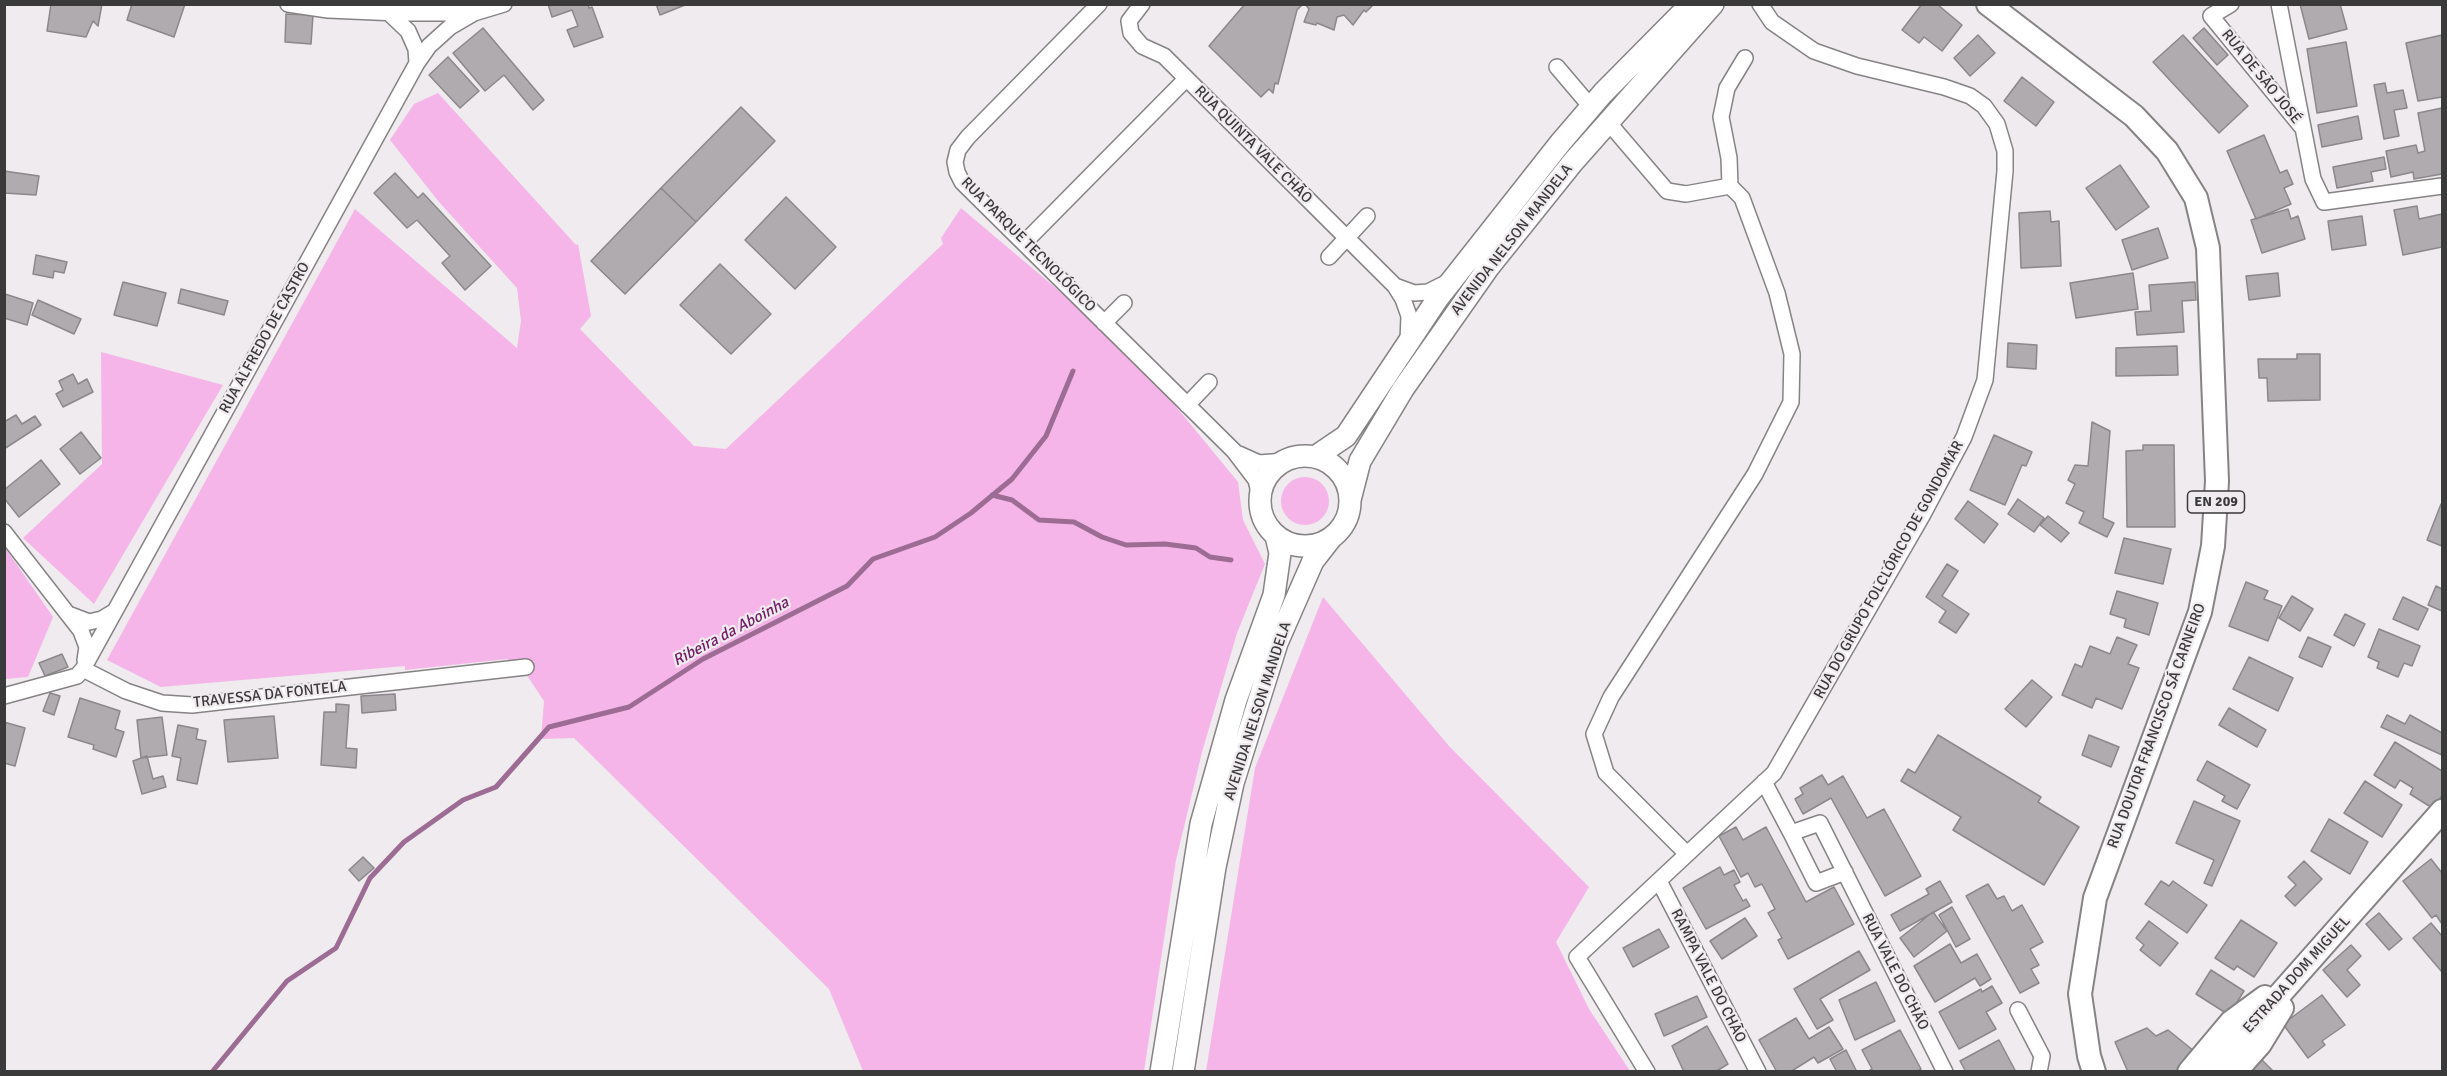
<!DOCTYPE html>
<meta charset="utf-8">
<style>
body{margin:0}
#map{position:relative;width:2447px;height:1076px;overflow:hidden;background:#efebee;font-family:Signika,sans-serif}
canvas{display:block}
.frame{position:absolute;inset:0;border:6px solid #3b3a3b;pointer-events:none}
</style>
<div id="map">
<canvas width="2447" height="1076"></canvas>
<div class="frame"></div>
</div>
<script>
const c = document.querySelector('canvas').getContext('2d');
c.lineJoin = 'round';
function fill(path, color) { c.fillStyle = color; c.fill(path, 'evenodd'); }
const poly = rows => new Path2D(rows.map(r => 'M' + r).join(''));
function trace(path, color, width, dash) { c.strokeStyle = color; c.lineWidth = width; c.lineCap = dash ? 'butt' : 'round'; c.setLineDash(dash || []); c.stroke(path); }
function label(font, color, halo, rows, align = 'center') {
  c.font = font + ' Signika,sans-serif'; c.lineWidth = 4.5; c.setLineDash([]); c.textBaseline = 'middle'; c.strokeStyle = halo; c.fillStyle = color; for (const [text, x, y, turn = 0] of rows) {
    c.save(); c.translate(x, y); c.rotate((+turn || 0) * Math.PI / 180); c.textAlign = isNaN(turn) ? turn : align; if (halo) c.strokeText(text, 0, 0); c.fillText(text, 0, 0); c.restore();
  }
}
const green = poly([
 [438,93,576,245,578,244,591,316,580,329,694,446,726,449,943,244,941,238,961,208,1109,333,1164,392,1238,482,1243,520,1265,564,1237,633,1202,752,1176,860,1144,1071,863,1071,829,989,574,738,541,739,544,701,524,671,507,659,405,670,405,666,161,687,107,660,355,209,517,348,521,321,517,288,439,202,390,140,414,104],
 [101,352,223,385,94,604,23,538,102,464],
 '1281 501a24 24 0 1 1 48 0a24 24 0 1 1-48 0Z',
 [4,546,53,617,28,677,5,679],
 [1323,597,1449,746,1589,887,1556,942,1589,1009,1630,1071,1206,1071,1255,768]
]);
const stream = poly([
 [992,495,1012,500,1039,520,1074,522,1102,537,1126,545,1165,544,1196,548,1210,557,1231,560],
 [212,1072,287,981,336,948,370,878,404,842,463,800,496,787,549,727,629,707,703,659,847,586,873,559,935,537,971,513,1012,479,1046,436,1073,371]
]);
const building = poly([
 [51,4,102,4,98,26,93,21,86,37,47,31,51,4],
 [132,4,185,4,174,37,127,20,132,4],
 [548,4,588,4,589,8,592,7,603,37,574,47,567,30,578,26,572,10,552,17,548,4],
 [656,4,685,4,685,5,660,15,656,4],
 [1245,4,1303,4,1297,10,1278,84,1275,83,1273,93,1269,89,1261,97,1209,46,1245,4],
 [1305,4,1374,4,1366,12,1364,10,1353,25,1344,15,1337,17,1334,30,1317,23,1316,25,1304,22,1309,9,1305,4],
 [1922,4,1937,4,1962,25,1942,51,1924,37,1919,43,1902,30,1922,4],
 [2300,4,2340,4,2347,29,2309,39,2300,4],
 [286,14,313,15,311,44,285,42,286,14],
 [483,28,544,100,533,110,504,75,485,91,453,53,483,28],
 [2204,28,2228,55,2217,65,2193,38,2204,28],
 [1978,35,1995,53,1970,76,1954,58,1978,35],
 [2183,35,2248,106,2219,133,2153,62,2183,35],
 [2442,35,2442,97,2418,101,2406,43,2442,35],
 [2346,42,2357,106,2317,113,2307,49,2346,42],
 [448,57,479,91,460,108,429,75,448,57],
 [2022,77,2054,102,2036,126,2004,101,2022,77],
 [2385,83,2387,93,2403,90,2407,108,2394,110,2399,136,2384,139,2374,85,2385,83],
 [741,107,775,141,696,222,661,188,741,107],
 [2442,108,2442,174,2414,179,2413,172,2391,177,2386,151,2416,145,2418,153,2425,151,2418,113,2442,108],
 [2358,116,2362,139,2322,147,2318,125,2358,116],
 [2264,135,2280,173,2287,170,2293,184,2284,188,2291,204,2256,219,2227,151,2264,135],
 [2384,157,2386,169,2371,172,2373,181,2337,188,2333,167,2384,157],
 [2120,165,2149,207,2116,230,2086,188,2120,165],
 [4,171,39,176,36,195,4,193,4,171],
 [395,173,418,198,423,193,491,266,465,290,442,263,450,256,417,220,407,228,374,193,395,173],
 [661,188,696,222,625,294,591,261,661,188],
 [786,197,836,247,795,289,745,240,786,197],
 [2417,206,2419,219,2442,214,2442,247,2403,255,2394,210,2417,206],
 [2288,209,2291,219,2298,216,2305,239,2262,253,2251,220,2288,209],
 [2050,211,2051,222,2059,221,2061,266,2021,268,2019,213,2050,211],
 [2362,216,2366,245,2332,250,2328,221,2362,216],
 [2158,228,2168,258,2132,270,2122,240,2158,228],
 [36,255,67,262,64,273,54,271,53,278,33,274,36,255],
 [720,264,771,314,731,354,680,305,720,264],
 [2133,273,2138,309,2076,318,2070,283,2133,273],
 [2278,273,2280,296,2249,300,2246,276,2278,273],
 [123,282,166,293,157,326,114,315,123,282],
 [2195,282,2196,300,2182,301,2184,332,2137,335,2135,312,2151,311,2149,285,2195,282],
 [181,289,228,301,224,315,178,303,181,289],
 [5,294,33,303,27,325,4,318,5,294],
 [38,300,81,319,74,334,32,315,38,300],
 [2008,343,2037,345,2036,369,2007,367,2008,343],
 [2177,346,2178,375,2116,376,2116,348,2177,346],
 [2297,354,2320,354,2320,400,2268,401,2267,378,2259,378,2258,359,2297,359,2297,354],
 [73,374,78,384,87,379,93,392,63,407,56,394,63,390,59,381,73,374],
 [16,415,22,424,35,416,41,425,4,449,4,422,16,415],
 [2092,422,2110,431,2103,518,2114,523,2107,537,2079,523,2084,512,2066,503,2075,484,2068,480,2075,465,2088,466,2092,422],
 [81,432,101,458,80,474,60,449,81,432],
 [1994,435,2032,452,2026,466,2022,465,2005,505,1970,490,1994,435],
 [2143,445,2174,445,2175,527,2127,527,2126,451,2143,450,2143,445],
 [41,460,60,484,19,517,4,498,4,490,41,460],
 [2018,499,2044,518,2034,532,2008,514,2018,499],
 [1968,501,1998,524,1984,543,1955,519,1968,501],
 [2441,504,2442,504,2442,546,2427,540,2441,504],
 [2048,516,2069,533,2061,542,2040,525,2048,516],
 [2124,538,2171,549,2163,584,2115,573,2124,538],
 [1947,564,1958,571,1942,596,1969,614,1956,633,1939,622,1946,611,1926,597,1947,564],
 [2246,582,2268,591,2264,599,2282,606,2268,641,2229,626,2246,582],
 [2436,586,2442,589,2442,611,2428,605,2436,586],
 [2117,591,2158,603,2149,635,2124,627,2126,619,2110,614,2117,591],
 [2292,596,2313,609,2300,631,2279,618,2292,596],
 [2403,597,2428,609,2418,630,2393,619,2403,597],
 [2345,614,2365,624,2354,646,2334,635,2345,614],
 [2379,629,2420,646,2412,666,2404,663,2398,677,2377,668,2379,662,2368,657,2379,629],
 [2117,637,2137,645,2128,664,2139,668,2122,709,2096,698,2092,708,2062,695,2075,664,2082,667,2090,646,2110,654,2117,637],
 [2308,637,2331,647,2322,667,2299,657,2308,637],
 [62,654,68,667,45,676,39,663,62,654],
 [2249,657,2293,678,2278,711,2233,689,2249,657],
 [2032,680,2052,697,2026,727,2005,709,2032,680],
 [50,693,60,696,54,715,43,711,50,693],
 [395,694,396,710,362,713,361,696,395,694],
 [80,698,120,711,115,729,124,732,116,757,93,749,94,745,68,737,80,698],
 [336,704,349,705,346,748,357,749,356,768,321,765,324,712,336,712,336,704],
 [2229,708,2266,730,2257,747,2219,725,2229,708],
 [2387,715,2405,724,2410,715,2442,733,2442,755,2381,727,2387,715],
 [274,716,278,758,228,762,224,720,274,716],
 [162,717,167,755,141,758,137,720,162,717],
 [4,722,25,728,15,766,4,763,4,722],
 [178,725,198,729,196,739,206,741,197,784,177,780,181,758,172,756,178,725],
 [1938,735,2041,797,2038,802,2079,827,2044,885,1953,830,1961,817,1901,781,1908,769,1915,773,1938,735],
 [2089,735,2119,747,2111,767,2082,755,2089,735],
 [2395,742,2442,771,2442,795,2434,809,2410,794,2413,788,2400,780,2395,788,2374,775,2395,742],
 [147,756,153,779,163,776,166,787,142,794,133,761,147,756],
 [2207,761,2250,785,2237,809,2222,801,2225,796,2197,780,2207,761],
 [1822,775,1828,785,1843,776,1867,818,1884,809,1921,876,1885,896,1831,798,1803,814,1795,799,1803,794,1800,788,1822,775],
 [2365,781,2402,805,2382,837,2344,813,2365,781],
 [2194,801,2240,821,2212,886,2204,883,2214,860,2176,843,2194,801],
 [2329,819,2368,842,2350,874,2311,851,2329,819],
 [1736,827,1743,840,1766,827,1806,902,1834,887,1854,924,1788,959,1778,940,1782,938,1768,913,1775,909,1762,884,1755,887,1748,873,1741,877,1719,836,1736,827],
 [363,857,374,868,359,881,349,870,363,857],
 [2431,859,2442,873,2442,924,2436,915,2432,918,2403,881,2431,859],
 [2304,861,2322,879,2295,906,2285,896,2296,885,2288,877,2304,861],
 [1720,867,1724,875,1734,870,1740,882,1734,885,1743,901,1746,899,1750,906,1706,929,1683,888,1720,867],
 [1940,881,1952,902,1900,931,1891,915,1929,894,1926,889,1940,881],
 [2161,881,2169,886,2173,881,2207,905,2187,933,2145,904,2161,881],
 [1988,884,1997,899,2004,896,2012,911,2022,905,2043,942,2030,949,2039,965,2031,969,2039,983,2020,993,1966,896,1988,884],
 [1952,907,1970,939,1956,947,1939,915,1952,907],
 [1933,912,1947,931,1914,957,1900,938,1933,912],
 [2379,913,2402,939,2389,950,2366,924,2379,913],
 [1745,918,1757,936,1722,959,1710,941,1745,918],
 [2241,920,2277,943,2254,977,2237,966,2234,970,2215,958,2241,920],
 [2149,921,2178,943,2160,966,2140,950,2144,945,2136,938,2149,921],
 [2431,923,2442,936,2442,972,2413,938,2431,923],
 [1659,929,1669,947,1633,967,1623,948,1659,929],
 [1950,944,1961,963,1977,954,1991,979,1980,986,1975,978,1935,1002,1914,966,1950,944],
 [2351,945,2361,956,2347,970,2360,985,2347,997,2323,970,2351,945],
 [1859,951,1870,970,1820,999,1833,1020,1817,1029,1794,989,1859,951],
 [2211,970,2244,991,2229,1015,2196,994,2211,970],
 [1876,982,1895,1021,1855,1040,1839,1000,1876,982],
 [1992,986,2002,1003,1986,1012,1996,1029,1959,1049,1939,1012,1981,989,1982,992,1992,986],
 [2322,995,2345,1025,2322,1041,2325,1045,2308,1058,2283,1024,2322,995],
 [1697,996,1707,1017,1664,1036,1655,1014,1697,996],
 [1796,1018,1809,1039,1829,1027,1843,1049,1818,1063,1814,1057,1790,1072,1777,1072,1759,1040,1796,1018],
 [1707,1026,1728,1064,1715,1072,1684,1072,1672,1046,1707,1026],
 [2147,1028,2156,1036,2168,1030,2194,1051,2178,1072,2128,1072,2115,1042,2147,1028],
 [1900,1030,1921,1069,1916,1072,1867,1072,1872,1069,1862,1050,1900,1030],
 [1999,1040,2016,1072,1966,1072,1960,1061,1999,1040],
 [1846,1050,1857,1072,1837,1072,1830,1059,1846,1050],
 [2261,1059,2274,1072,2248,1072,2261,1059]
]);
const street = poly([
 [288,4,328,10,398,13,474,13,504,4],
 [1099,4,968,137,958,150,955,162,957,172,962,182,1234,451,1256,480,1260,496],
 [1142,4,1129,21,1131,33,1142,46,1164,56,1395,286,1403,299,1409,316,1408,341],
 [2231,4,2211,16,2301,126],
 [2279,4,2313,179,2324,202,2442,186],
 [388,12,408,31,416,49,417,63],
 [1557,67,1591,107],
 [1608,122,1667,191,1686,194,1730,186,1742,198,1777,293,1792,354,1791,402,1755,474,1611,697,1594,734,1606,773,1687,854],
 [1730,186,1729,158,1721,117,1727,88,1745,58],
 [1024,243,1186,79],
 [1329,257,1367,216],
 [1395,286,1414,293,1428,292,1448,282],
 [1104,323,1124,303],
 [1187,405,1209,382],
 [1239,454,1259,463,1285,461],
 [4,532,81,631,87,647,85,660],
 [68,614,89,622,102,619,112,613],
 [83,669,126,691,162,703,192,705,526,667],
 [4,696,77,676,83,669,417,63,429,46,450,27,474,13],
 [1764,782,1791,833,1820,823,1945,1072],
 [1791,833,1816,883,1845,872],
 [1659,881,1758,1072],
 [2018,1010,2042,1056,2039,1072],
 [1647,1072,1577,957,1774,773,1922,516,1964,437,1985,380,2005,171,2005,151,1997,124,1984,106,1970,96,1944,87,1857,66,1814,51,1772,22,1760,4]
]);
const secondary = poly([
 '1260 501a45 45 0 1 1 90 0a45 45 0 1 1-90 0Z',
 [1315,457,1346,436,1438,298,1561,142,1603,93,1691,4],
 [1350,500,1360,461,1403,389,1488,268,1573,162,1713,4],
 [1161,1072,1201,824,1236,700,1274,595,1280,553,1276,536],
 [1183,1072,1215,867,1233,783,1277,643,1313,561,1331,538]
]);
const primary = poly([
 [1988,4,2134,116,2167,151,2196,198,2208,248,2217,481,2213,546,2200,612,2095,898,2080,994,2089,1056,2094,1072],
 [2189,1072,2231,1022,2265,997],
 [2211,1072,2442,811],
 [2235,1072,2260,1044,2282,1008]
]);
const shields = [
 [2216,502,57]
];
const shieldNames = [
 ["EN 209",2216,502]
];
const streetNames = [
 ["RUA DE SÃO JOSÉ",2261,77,51],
 ["RUA QUINTA VALE CHÃO",1253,145,45],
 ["AVENIDA NELSON MANDELA",1512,240,-52],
 ["RUA PARQUE TECNOLÓGICO",1028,245,45],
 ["RUA ALFREDO DE CASTRO",265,338,-61],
 ["RUA DO GRUPO FOLCLÓRICO DE GONDOMAR",1889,570,-61],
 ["TRAVESSA DA FONTELA",270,695,-6],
 ["AVENIDA NELSON MANDELA",1258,711,-72],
 ["RUA DOUTOR FRANCISCO SÁ CARNEIRO",2157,726,-70],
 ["RUA VALE DO CHÃO",1895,972,63],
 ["ESTRADA DOM MIGUEL",2297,975,-48],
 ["RAMPA VALE DO CHÃO",1708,976,63]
];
const waterNames = [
 ["Ribeira da Aboinha",731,632,-28]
];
fill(green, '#f5b5e8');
trace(stream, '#9d6c94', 5);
fill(building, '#afabae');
trace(building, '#8b888b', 1.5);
trace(street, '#868385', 18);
trace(secondary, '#868385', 24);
trace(primary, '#868385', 26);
trace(street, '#fff', 15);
trace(secondary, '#fff', 21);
trace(primary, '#fff', 22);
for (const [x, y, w] of shields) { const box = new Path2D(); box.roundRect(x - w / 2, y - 11, w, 22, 4.5); c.fillStyle = '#efebee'; c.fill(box); trace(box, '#3b3a3b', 1.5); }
label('bold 14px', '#3b3a3b', null, shieldNames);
label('15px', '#3b3a3b', '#efebee', streetNames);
label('italic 16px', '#701d65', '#efebee', waterNames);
</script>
